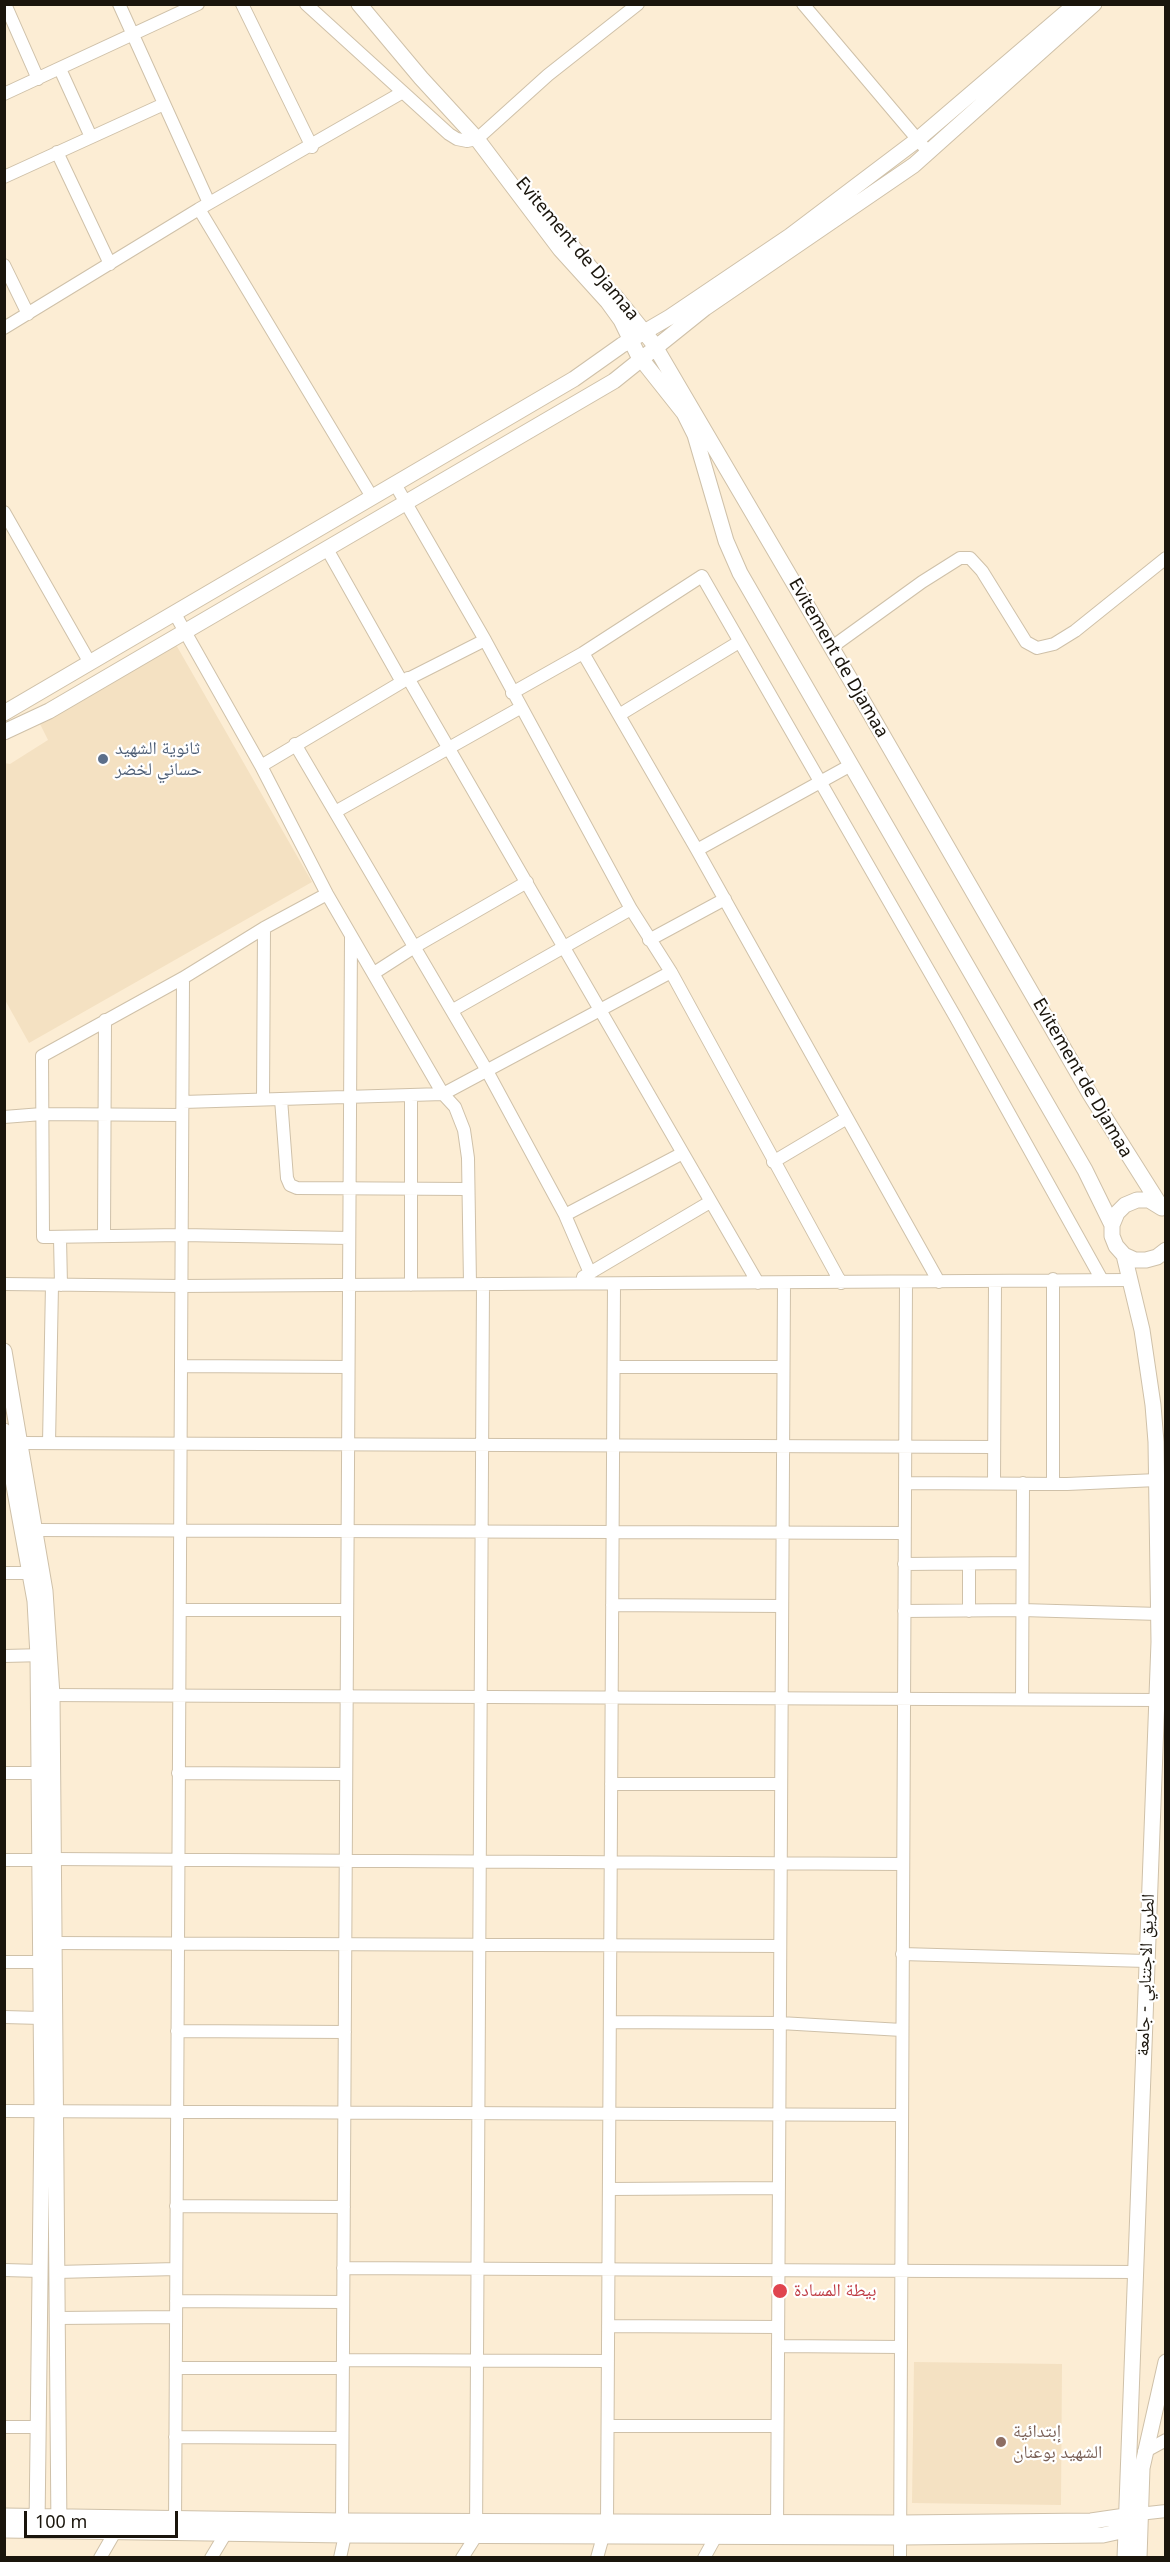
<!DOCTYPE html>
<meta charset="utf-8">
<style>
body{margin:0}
#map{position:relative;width:1170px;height:2562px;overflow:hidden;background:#fcedd4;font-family:"Noto Sans",sans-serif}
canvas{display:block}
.frame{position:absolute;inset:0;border:6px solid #1a150c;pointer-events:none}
.scale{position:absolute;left:24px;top:2511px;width:154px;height:27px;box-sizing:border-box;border:3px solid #1a150c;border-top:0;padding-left:8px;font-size:18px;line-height:21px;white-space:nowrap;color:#1a150c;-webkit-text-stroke:4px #fff;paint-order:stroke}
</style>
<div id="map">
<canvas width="1170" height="2562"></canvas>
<div class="frame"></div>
<div class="scale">100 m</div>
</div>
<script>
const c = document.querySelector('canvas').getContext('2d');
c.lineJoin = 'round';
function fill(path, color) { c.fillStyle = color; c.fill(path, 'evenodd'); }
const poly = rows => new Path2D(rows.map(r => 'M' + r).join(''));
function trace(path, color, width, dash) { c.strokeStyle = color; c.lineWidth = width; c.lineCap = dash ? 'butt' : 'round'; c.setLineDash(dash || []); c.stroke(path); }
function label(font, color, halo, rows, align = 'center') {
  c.font = font + ' "Noto Sans","Noto Naskh Arabic",sans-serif'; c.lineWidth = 4.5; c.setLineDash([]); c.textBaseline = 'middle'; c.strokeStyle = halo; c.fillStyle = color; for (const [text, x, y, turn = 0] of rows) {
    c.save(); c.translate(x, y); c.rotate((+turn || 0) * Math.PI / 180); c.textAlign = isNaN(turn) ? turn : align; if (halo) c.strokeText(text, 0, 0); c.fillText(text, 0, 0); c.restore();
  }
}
const built = poly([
 [175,643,312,882,29,1043,5,1000,4,763,10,764,48,740,40,724],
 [914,2362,1062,2364,1061,2505,912,2503]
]);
const minor = poly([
 [5,4,38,79],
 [119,4,209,203],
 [242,4,312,147],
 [306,4,449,134,457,139,467,141,477,139,548,75,638,4],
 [803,4,929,153],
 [60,69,91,137],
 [4,94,198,4],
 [57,152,110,264],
 [4,177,164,104],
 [199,209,372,497],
 [4,265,28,314],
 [4,328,199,209,403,92],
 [395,484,485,640,631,909,671,972,841,1283],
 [4,512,90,663],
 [327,549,402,682],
 [175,614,261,766,327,894,443,1094,671,972],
 [832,647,922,582,960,558,970,558,982,571,1026,642,1037,648,1054,644,1075,631,1166,558],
 [583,653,697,850,939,1282],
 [408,678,758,1283],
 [512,693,583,653,702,576,956,1018,1102,1280],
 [619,715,739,642],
 [295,744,486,1069,565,1215,590,1273],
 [261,766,402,682,485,640],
 [335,812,520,708],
 [697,850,851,765],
 [327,894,264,928,183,978,42,1056,43,1237,182,1235,349,1238],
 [649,940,725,899],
 [374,973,416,946,527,882],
 [453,1010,631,909],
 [411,1095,411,1285],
 [263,1099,264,928],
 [281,1099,287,1178,290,1185,297,1188,467,1189],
 [183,1102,443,1094,455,1107,464,1130,468,1158,470,1284],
 [4,1117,42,1114,182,1115],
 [773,1162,847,1118],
 [565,1215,681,1154],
 [104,1235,105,1020],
 [60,1238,61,1285],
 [583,1277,710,1202],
 [4,1284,181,1286,1129,1280],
 [181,1366,348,1367],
 [614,1367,783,1367],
 [21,1443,994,1447],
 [49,1443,52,1285],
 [905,1483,1067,1484,1157,1480],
 [994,1483,995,1282],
 [1053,1484,1053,1279],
 [35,1530,904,1533],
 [904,1564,1022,1563],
 [4,1573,37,1573],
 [612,1605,782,1606],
 [180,1610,346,1610],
 [904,1611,1022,1610,1159,1614],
 [969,1611,969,1564],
 [4,1656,45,1655],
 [45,1695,1157,1700],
 [1022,1699,1023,1483],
 [4,1773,38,1773],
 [178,1773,346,1774],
 [611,1784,781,1784],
 [53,1859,903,1864],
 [4,1860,38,1860],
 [54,1943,780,1946],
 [902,1954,1146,1961],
 [4,1962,40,1962],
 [4,2017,41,2018],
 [610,2022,780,2023,902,2030],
 [177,2031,345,2032],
 [4,2111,901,2115],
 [609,2189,779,2188],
 [176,2206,344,2207],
 [343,2268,1135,2272],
 [4,2270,40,2271],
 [57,2272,176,2269],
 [176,2301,343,2302],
 [57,2318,176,2317],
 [608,2326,778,2327],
 [778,2346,900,2347],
 [343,2360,608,2361],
 [176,2368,343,2368],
 [608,2426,777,2426],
 [4,2427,38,2427],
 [175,2437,342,2438],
 [1144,2452,1166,2440],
 [1139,2514,1166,2511],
 [175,2527,183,978],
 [777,2530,784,1283],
 [100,2558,115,2532],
 [211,2558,226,2533],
 [340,2558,345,2535,342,2521,351,937],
 [462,2558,476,2536,483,1284],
 [597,2558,607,2522,614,1284],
 [704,2558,715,2538],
 [900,2558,906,1282]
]);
const major = poly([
 [359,4,421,78,477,139,560,249,608,302,621,320,638,355,684,413,695,435,726,541,740,573,1085,1170,1112,1225],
 [560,232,595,273],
 [615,296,653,343,860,696,1090,1094,1160,1205],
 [4,713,574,379,622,345,670,317,790,236,917,140,1076,4],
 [4,732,49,711,614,381,705,308,914,165,1094,4],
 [1162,1208,1149,1200,1137,1200,1125,1205,1117,1213,1112,1225,1112,1236,1116,1246,1124,1255,1135,1260,1146,1260,1157,1257,1166,1250],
 [1124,1255,1142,1330,1153,1405,1156,1442,1159,1642,1125,2558],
 [4,1351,45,1591,52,1695,59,2531],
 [4,1431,35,1601,38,1656,42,2112,37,2526],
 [4,2516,342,2521,901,2523,1091,2521,1139,2514],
 [4,2530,345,2535,901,2537,1103,2535,1139,2527],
 [1139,2558,1142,2468,1166,2362]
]);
const markers = [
 [103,759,6,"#5c6f8a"],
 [780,2291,8,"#e0444e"],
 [1001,2442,6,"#8d6e63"]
];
const streetNames = [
 ["Evitement de Djamaa",577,249,50],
 ["Evitement de Djamaa",838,658,60],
 ["Evitement de Djamaa",1082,1078,60],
 ["الطريق الاجتنابي - جامعة",1146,1975,-88]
];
const serviceNames = [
 ["ثانوية الشهيد",115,749],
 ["حساني لخضر",115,770]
];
const healthNames = [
 ["بيطة المسادة",794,2291]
];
const educationNames = [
 ["إبتدائية",1013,2432],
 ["الشهيد بوعنان",1013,2453]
];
fill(built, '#f4e1c2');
trace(minor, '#cfc1a9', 14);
trace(major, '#cfc1a9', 17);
trace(minor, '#fff', 12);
trace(major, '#fff', 15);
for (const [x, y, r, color] of markers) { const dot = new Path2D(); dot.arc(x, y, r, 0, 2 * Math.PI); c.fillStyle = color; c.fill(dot); trace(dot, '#fff', 2); }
label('18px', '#1a150c', '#fff', streetNames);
label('18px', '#4e5e75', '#fff', serviceNames, 'left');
label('18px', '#be3a42', '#fff', healthNames, 'left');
label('18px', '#785e54', '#fff', educationNames, 'left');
</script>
